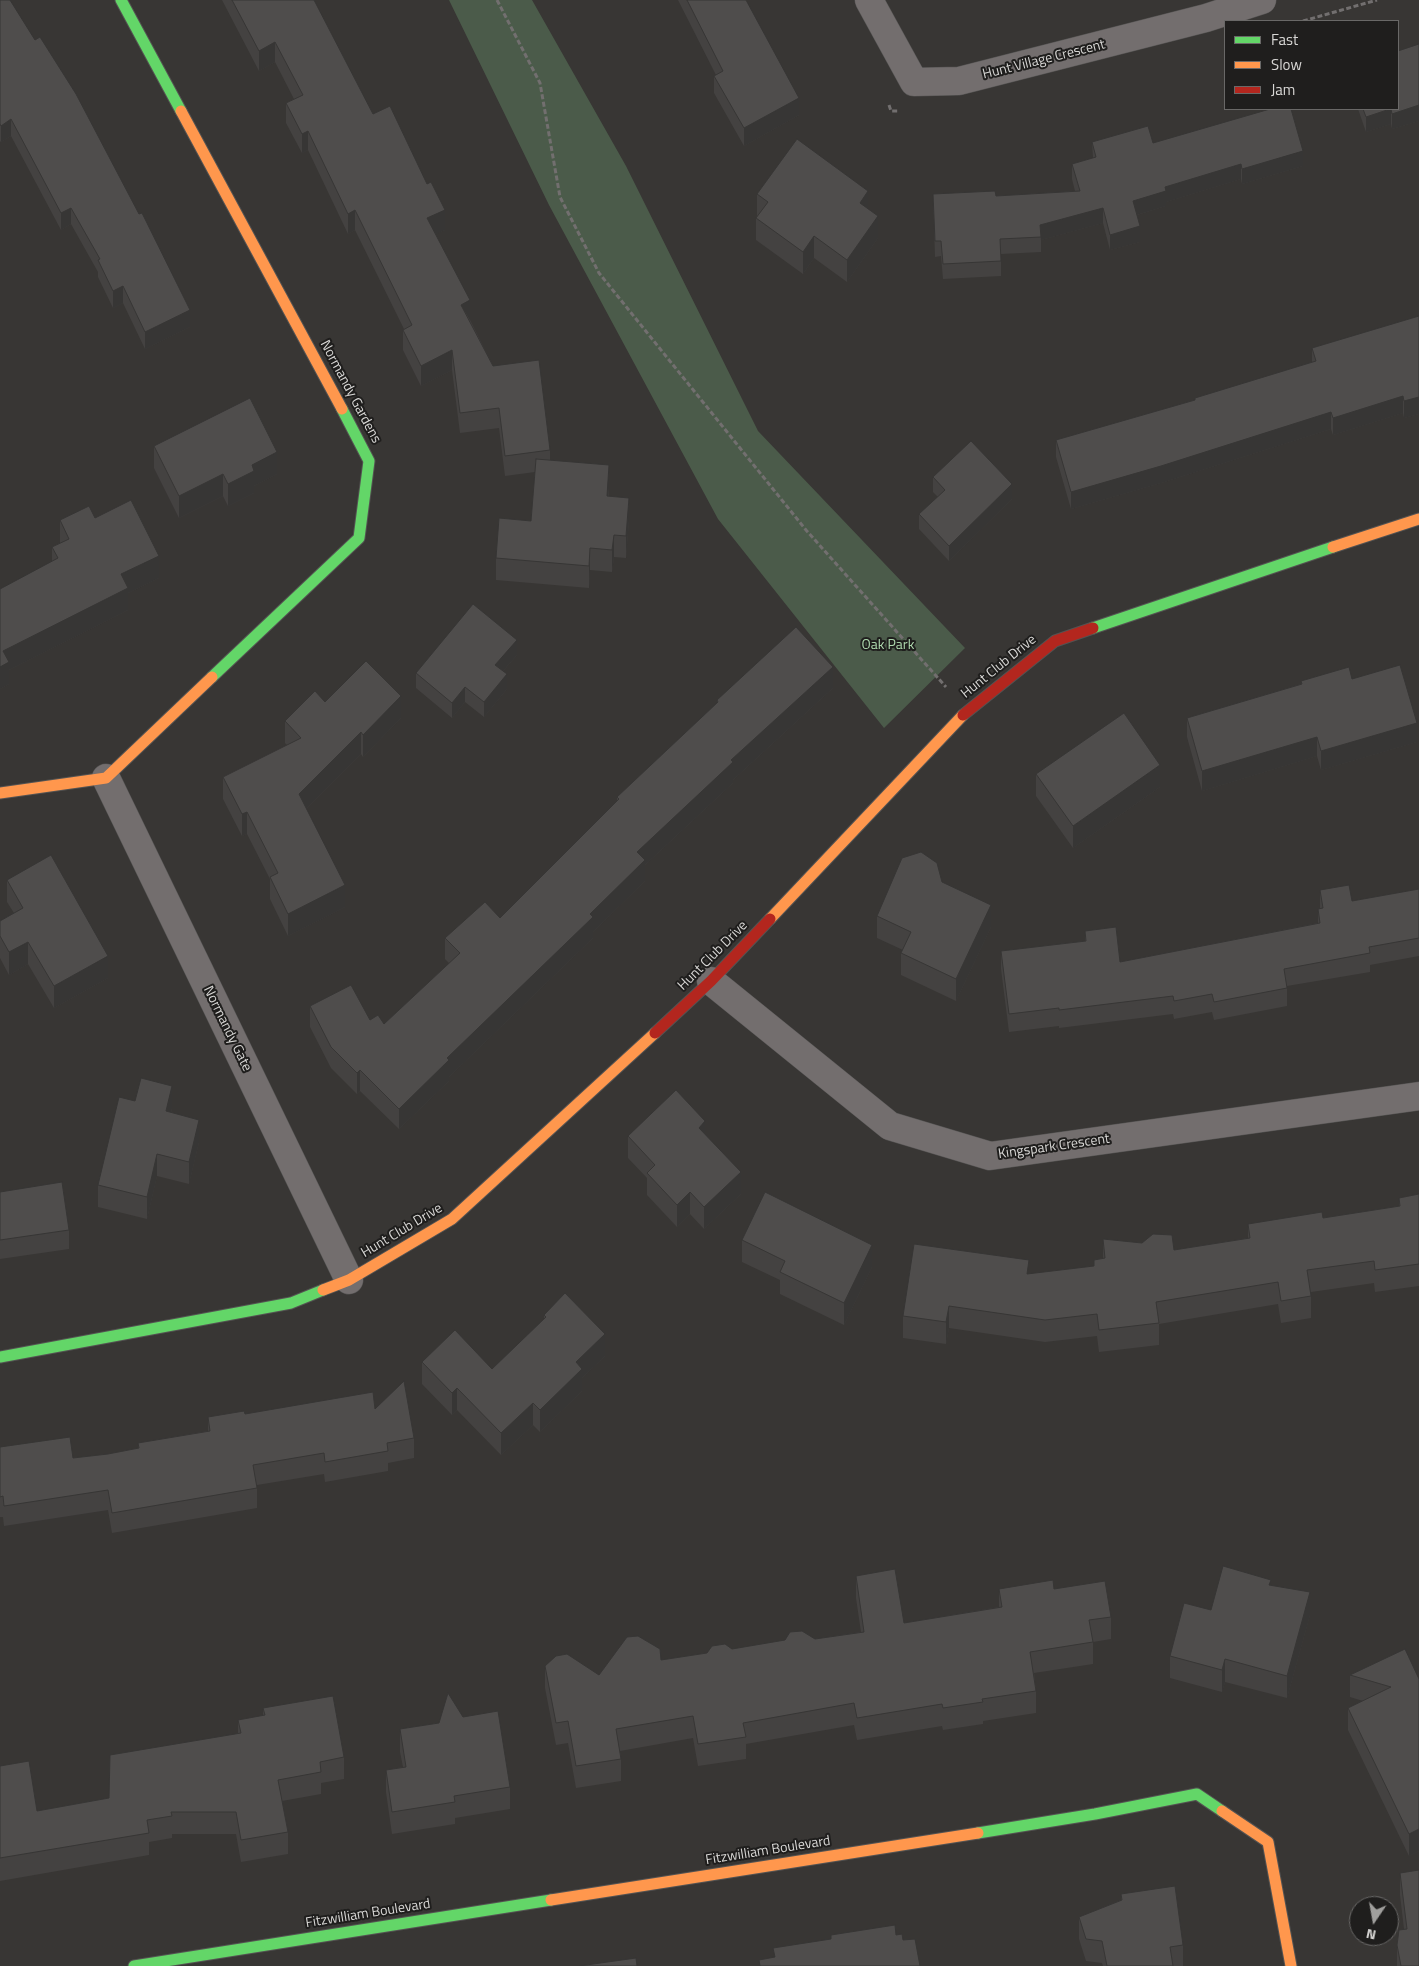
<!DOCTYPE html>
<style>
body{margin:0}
#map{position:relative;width:1419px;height:1966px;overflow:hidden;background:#383634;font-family:"Titillium Web",sans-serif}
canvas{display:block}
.legend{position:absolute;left:1224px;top:20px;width:175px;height:90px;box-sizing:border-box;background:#1f1e1d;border:1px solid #696867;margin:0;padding:6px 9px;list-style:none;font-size:15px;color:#d8d7d5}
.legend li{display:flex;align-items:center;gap:10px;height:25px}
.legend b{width:25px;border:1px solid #696867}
.north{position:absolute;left:1349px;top:1896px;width:50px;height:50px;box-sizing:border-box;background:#1f1e1d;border:1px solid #696867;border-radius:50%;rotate:192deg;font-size:14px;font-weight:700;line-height:20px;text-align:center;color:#d8d7d5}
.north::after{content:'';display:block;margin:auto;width:18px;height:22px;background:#a09f9d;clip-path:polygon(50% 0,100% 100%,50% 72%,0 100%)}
</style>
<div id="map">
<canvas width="1419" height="1966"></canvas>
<ul class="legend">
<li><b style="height:6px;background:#63d668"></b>Fast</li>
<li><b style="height:6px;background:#ff974d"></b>Slow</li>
<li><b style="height:6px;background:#b3261e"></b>Jam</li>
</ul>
<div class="north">N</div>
</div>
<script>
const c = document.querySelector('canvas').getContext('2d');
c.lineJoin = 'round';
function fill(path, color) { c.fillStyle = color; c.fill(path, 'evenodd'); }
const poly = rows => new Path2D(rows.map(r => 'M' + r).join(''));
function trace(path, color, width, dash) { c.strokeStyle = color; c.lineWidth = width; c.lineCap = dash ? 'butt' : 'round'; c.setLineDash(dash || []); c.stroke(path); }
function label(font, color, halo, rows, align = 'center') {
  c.font = font + ' "Titillium Web",sans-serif'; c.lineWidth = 4; c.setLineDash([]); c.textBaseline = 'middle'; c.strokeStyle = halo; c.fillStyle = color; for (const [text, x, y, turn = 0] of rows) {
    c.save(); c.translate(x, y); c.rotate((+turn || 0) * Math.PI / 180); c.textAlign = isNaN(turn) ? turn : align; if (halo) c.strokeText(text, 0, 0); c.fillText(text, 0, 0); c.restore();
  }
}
const green = poly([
 [449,0,532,0,626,166,758,431,965,648,884,728,718,519,549,205]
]);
const path = poly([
 [497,0,540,83,560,197,599,273,806,530,946,687],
 [1303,21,1377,0],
 [889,105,891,111,898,111]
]);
const street = poly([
 [869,0,914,82,959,81,1206,18,1262,0],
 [106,778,349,1280],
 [711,981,890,1126,990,1156,1419,1096]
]);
const fast = poly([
 [121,0,181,111],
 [1093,628,1333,547],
 [212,677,359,538,369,461,342,409],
 [0,1357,291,1303,323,1290],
 [978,1833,1095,1814,1197,1794,1222,1811],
 [134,1966,551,1900]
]);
const slow = poly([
 [181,111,342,409],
 [1333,547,1419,519],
 [0,793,106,778,212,677],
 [770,919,963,715],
 [323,1290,349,1280,452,1219,655,1033],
 [1222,1811,1268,1842,1291,1966],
 [551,1900,978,1833]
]);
const jam = poly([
 [963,715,1055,641,1093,628],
 [655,1033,711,981,770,919]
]);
const wall = poly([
 [0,0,190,327,145,349,123,303,113,308,98,277,98,272,71,224,61,230,11,136,1,142,0,141],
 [222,0,314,0,373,114,445,230,435,234,470,320,493,366,550,450,550,460,609,487,609,497,629,520,626,558,614,557,612,572,590,570,589,588,496,580,496,558,531,521,535,472,505,476,499,428,460,433,452,370,421,386,403,350,403,330,404,329,355,230,348,234,308,150,302,153,286,123,286,103,294,99,275,62,259,71],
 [678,0,746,0,799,115,744,146,714,93,714,76,716,75],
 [1419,44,1419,121,1392,129,1391,124,1366,132,1358,109,1398,109],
 [1092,142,1153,143,1303,166,1242,184,1241,179,1166,202,1166,206,1137,215,1140,242,1110,250,1103,223,1041,240,1041,252,1001,254,1001,276,943,279,941,256,935,257,933,194,996,196,1075,191,1072,179,1072,164,1093,158],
 [757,194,868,209,878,238,847,282,814,258,803,274,756,240,756,218,757,216],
 [1419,316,1419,414,1404,418,1403,413,1333,435,1331,429,1161,483,1071,509,1056,457,1056,440,1195,400,1312,362,1312,348],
 [154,446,277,474,254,486,254,493,228,506,223,496,179,518,154,468],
 [933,477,1012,499,949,561,919,529,919,514,938,497,933,492],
 [95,518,159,578,128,593,128,610,9,670,9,684,0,689,52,561,52,547,60,543,60,520],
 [517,655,503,671,507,689,484,717,465,702,452,718,416,688,416,673],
 [1352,679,1417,742,1321,770,1317,756,1202,791,1187,737,1187,718,1301,684,1301,681],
 [833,688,733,780,733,783,645,865,645,881,593,932,593,938,449,1077,449,1081,399,1129,360,1091,357,1094,331,1068,310,1027,310,1006,384,1024,449,963,445,959,445,938,500,918,617,801,617,797,717,703,717,700],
 [325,702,401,718,363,757,361,754,306,809,345,907,288,936,270,899,270,879,247,834,242,836,223,799,223,777,287,745,285,743,285,721],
 [1036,774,1160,787,1073,848,1036,796],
 [7,880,108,978,54,1008,28,964,9,975,0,958,0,921,14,913,7,902],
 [942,882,991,927,956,1001,901,975,901,953,903,950,877,938,877,916],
 [1419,889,1419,956,1370,965,1370,972,1287,986,1287,1006,1214,1020,1212,1012,1174,1019,1173,1014,1059,1028,1059,1026,1009,1032,1001,969,1001,951,1085,941,1085,931,1120,962,1318,923,1318,909,1320,909,1320,890,1352,901],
 [135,1101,172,1108,171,1113,199,1142,189,1184,157,1176,147,1219,98,1207,98,1185],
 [705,1135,741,1194,704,1229,690,1214,677,1227,647,1195,647,1178,628,1158,628,1136],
 [0,1192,69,1230,69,1249,0,1259],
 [1419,1194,1419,1286,1375,1292,1374,1283,1311,1292,1311,1318,1281,1323,1278,1304,1159,1324,1159,1345,1099,1352,1097,1336,1045,1342,949,1328,946,1344,903,1338,903,1316,1029,1274,1094,1266,1094,1260,1103,1258,1103,1239,1174,1250,1248,1238,1248,1224,1323,1218,1399,1206,1399,1198],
 [742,1240,872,1267,844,1325,780,1294,780,1280,742,1262],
 [544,1315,605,1356,582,1378,582,1391,540,1432,533,1425,501,1455,457,1410,452,1415,422,1384,422,1362,492,1369,544,1320],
 [375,1409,414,1438,414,1458,388,1463,388,1471,325,1482,324,1474,257,1485,257,1508,112,1533,108,1510,4,1526,3,1517,0,1517,0,1447,73,1458,108,1454,138,1448,138,1443,208,1431,208,1417,245,1414],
 [856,1576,904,1623,999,1607,999,1589,1054,1589,1111,1617,1111,1639,1093,1642,1093,1664,1034,1673,1036,1691,1036,1713,983,1721,983,1724,943,1730,942,1726,857,1740,854,1725,746,1744,746,1759,698,1766,693,1738,620,1751,621,1759,621,1781,576,1788,568,1743,556,1745,545,1688,545,1666,599,1675,661,1660,732,1649,815,1639,861,1632,856,1598],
 [1271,1585,1310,1615,1287,1698,1225,1682,1222,1692,1170,1678,1170,1656,1211,1610],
 [1350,1675,1419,1679,1419,1851,1409,1856,1348,1730,1348,1708,1363,1701,1350,1697],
 [263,1708,344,1757,344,1779,321,1783,321,1794,282,1801,288,1832,288,1854,241,1862,236,1834,172,1834,172,1838,149,1842,149,1855,0,1881,0,1766,37,1811,109,1798,238,1733,238,1720,263,1716],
 [463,1717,510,1787,510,1809,455,1818,455,1824,392,1834,386,1792,386,1770,403,1767,400,1752,400,1729,439,1723],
 [1400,1873,1419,1966,1397,1966,1397,1945,1404,1929,1400,1895],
 [1121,1894,1183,1945,1183,1966,1103,1966,1102,1963,1086,1961,1079,1939,1079,1917,1121,1900]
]);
const shadedWall = poly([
 [275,42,275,62,259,71,259,51],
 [799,98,799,115,744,146,744,128],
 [1419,105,1419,121,1392,129,1392,114],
 [1391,109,1391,124,1366,132,1366,117],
 [11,119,11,136,1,142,1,126],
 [308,131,308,150,302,153,302,134],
 [1303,151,1303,166,1242,184,1242,169],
 [1241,164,1241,179,1166,202,1166,206,1133,216,1133,201,1165,187],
 [868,191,868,213,860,203],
 [71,208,71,224,61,230,61,213],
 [1103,208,1103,223,1041,240,1040,225],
 [355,210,355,230,348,234,348,214],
 [445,210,445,230,427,238,427,218],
 [878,216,878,238,847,282,847,260],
 [1140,226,1140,242,1110,250,1110,235],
 [814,236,814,258,803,274,803,252],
 [123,286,123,303,113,308,113,291],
 [470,300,470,320,461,305],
 [190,310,190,327,145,349,145,332],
 [452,350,452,370,421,386,421,366],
 [1403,396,1403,413,1333,435,1333,418],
 [1419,397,1419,414,1404,418,1404,401],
 [1331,412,1331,429,1161,483,1071,509,1071,492],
 [277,452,277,474,254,486,254,493,228,506,228,484,252,465],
 [609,465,609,487,607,518,607,496],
 [223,474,223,496,179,518,179,496],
 [1012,484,1012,499,949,561,949,546],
 [629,498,629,520,626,558,626,536],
 [614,535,614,557,612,572,612,550],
 [590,548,590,570,589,588,589,566],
 [159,556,159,578,128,593,128,610,9,670,9,684,0,689,0,667,3,651,121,574],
 [517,640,517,655,495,680,495,665],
 [833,667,833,688,733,780,733,783,645,865,645,881,593,932,593,938,449,1077,449,1081,399,1129,399,1109,447,1058,590,914,637,852,731,760],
 [507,674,507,689,484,717,484,702],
 [465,687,465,702,452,718,452,703],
 [401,696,401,718,363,757,363,735],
 [1417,723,1417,742,1321,770,1321,751],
 [361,732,361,754,299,816,299,794],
 [1317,737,1317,756,1202,791,1202,771],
 [1160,765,1160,787,1073,848,1073,826],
 [247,812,247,834,242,836,242,814],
 [345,885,345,907,288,936,288,914],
 [991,905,991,927,956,1001,956,979],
 [28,942,28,964,9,975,9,952],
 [108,956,108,978,54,1008,54,986],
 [360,1070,360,1091,357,1094,357,1073],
 [172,1086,172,1108,166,1133,166,1111],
 [199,1120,199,1142,189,1184,189,1162],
 [705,1121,705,1144,699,1128],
 [157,1154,157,1176,147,1219,147,1197],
 [741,1172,741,1194,704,1229,704,1207],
 [690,1192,690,1214,677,1227,677,1205],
 [872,1245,872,1267,844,1325,844,1303],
 [949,1306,949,1328,946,1344,946,1322],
 [605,1334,605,1356,582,1378,582,1391,540,1432,540,1410,576,1362],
 [457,1388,457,1410,452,1415,452,1393],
 [533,1403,533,1425,501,1455,501,1433],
 [1310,1592,1310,1615,1287,1698,1287,1676],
 [1225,1659,1225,1682,1222,1692,1222,1670],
 [1419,1829,1419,1851,1409,1856,1409,1834]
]);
const building = poly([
 [0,0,10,0,35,40,40,37,76,94,139,214,142,213,190,310,145,332,123,286,113,291,98,260,100,259,71,208,61,213,11,119,1,126,0,124,0,0],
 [232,0,314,0,373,114,390,106,427,184,431,182,445,210,427,218,470,300,461,305,493,366,539,360,550,450,505,456,499,408,460,413,452,350,421,366,403,330,412,325,355,210,348,214,308,131,302,134,286,103,303,95,275,42,259,51,232,0],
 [687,0,746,0,799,98,744,128,714,76,723,71,687,0],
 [1419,44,1419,105,1392,114,1391,109,1398,109,1398,51,1419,44],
 [1270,109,1291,109,1303,151,1242,169,1241,164,1165,187,1166,191,1133,201,1140,226,1110,235,1103,208,1040,225,1041,237,1000,239,1001,261,943,264,941,241,935,241,933,194,995,191,996,196,1080,191,1072,164,1096,157,1092,142,1148,126,1153,143,1270,109],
 [1363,109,1390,109,1366,117,1363,109],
 [797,139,868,191,860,203,878,216,847,260,814,236,803,252,756,218,768,202,757,194,797,139],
 [1419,316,1419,397,1404,401,1403,396,1333,418,1331,412,1161,466,1071,492,1056,440,1195,400,1195,398,1316,361,1312,348,1419,316],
 [250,398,277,452,252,465,254,471,228,484,223,474,179,496,154,446,250,398],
 [971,441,1012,484,949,546,919,514,945,490,933,477,971,441],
 [536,459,609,465,607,496,629,498,626,536,614,535,612,550,590,548,589,566,496,558,499,518,531,521,536,459],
 [131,500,159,556,121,574,128,588,3,651,9,662,0,667,0,589,58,558,52,547,69,539,60,520,89,506,95,518,131,500],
 [473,604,517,640,495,665,507,674,484,702,465,687,452,703,416,673,473,604],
 [796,627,833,667,731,760,733,762,637,852,645,860,590,914,593,917,447,1058,449,1060,399,1109,360,1070,357,1073,331,1047,310,1006,351,985,370,1020,378,1015,384,1024,460,953,445,938,485,902,500,918,619,799,617,797,718,702,717,700,796,627],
 [366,661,401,696,363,735,361,732,299,794,345,885,288,914,270,877,278,873,247,812,242,814,223,777,301,738,285,721,315,691,325,702,366,661],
 [1400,665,1417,723,1321,751,1317,737,1202,771,1187,718,1302,684,1301,681,1349,667,1352,679,1400,665],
 [1124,713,1160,765,1073,826,1036,774,1124,713],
 [921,852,937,863,942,882,991,905,956,979,901,953,911,932,877,916,902,858,921,852],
 [51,855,108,956,54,986,28,942,9,952,0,936,0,921,23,908,7,880,51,855],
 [1349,885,1352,901,1419,889,1419,938,1369,947,1370,953,1284,969,1287,988,1214,1002,1212,994,1174,1001,1173,996,1059,1010,1059,1008,1009,1014,1001,951,1086,941,1085,931,1116,927,1120,962,1320,923,1318,909,1323,908,1320,890,1349,885],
 [141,1078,172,1086,166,1111,199,1120,189,1162,157,1154,147,1197,98,1185,119,1097,135,1101,141,1078],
 [676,1090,705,1121,699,1128,741,1172,704,1207,690,1192,677,1205,647,1173,655,1165,628,1136,676,1090],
 [62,1182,69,1230,0,1240,0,1192,62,1182],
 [765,1192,872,1245,844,1303,780,1272,785,1261,742,1240,765,1192],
 [1419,1194,1419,1264,1375,1270,1374,1261,1307,1270,1311,1296,1281,1301,1278,1282,1156,1302,1159,1323,1099,1330,1097,1314,1045,1320,949,1306,946,1322,903,1316,914,1244,1029,1260,1027,1274,1094,1266,1094,1260,1105,1258,1103,1239,1142,1243,1153,1234,1172,1235,1174,1250,1250,1238,1248,1224,1322,1212,1323,1218,1400,1206,1399,1198,1419,1194],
 [565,1293,605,1334,576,1362,582,1369,540,1410,533,1403,501,1433,457,1388,452,1393,422,1362,455,1330,492,1369,546,1317,544,1315,565,1293],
 [404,1381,414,1438,387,1443,388,1451,325,1462,324,1453,253,1465,257,1488,112,1513,108,1490,4,1506,3,1496,0,1497,0,1447,70,1437,73,1458,108,1454,139,1448,138,1443,210,1431,208,1417,244,1411,245,1414,373,1392,375,1409,404,1381],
 [1223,1566,1271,1580,1269,1585,1310,1592,1287,1676,1225,1659,1222,1670,1170,1656,1184,1603,1211,1610,1223,1566],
 [895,1569,904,1623,1002,1607,999,1589,1053,1580,1054,1589,1105,1581,1111,1617,1089,1620,1093,1642,1030,1652,1036,1691,982,1699,983,1702,943,1708,942,1704,857,1718,854,1703,743,1723,746,1737,698,1744,693,1716,616,1729,621,1759,576,1766,568,1721,556,1723,545,1666,556,1656,567,1654,599,1675,627,1637,638,1636,660,1649,661,1660,707,1653,712,1646,725,1644,732,1649,785,1640,790,1632,802,1631,815,1639,864,1632,856,1576,895,1569],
 [1405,1649,1419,1679,1419,1829,1409,1834,1348,1708,1391,1687,1350,1675,1405,1649],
 [448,1693,463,1717,498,1711,510,1787,454,1796,455,1802,392,1812,386,1770,406,1767,400,1729,439,1723,448,1693],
 [333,1696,344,1757,320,1762,321,1772,278,1780,288,1832,241,1840,236,1812,171,1812,172,1816,147,1820,149,1833,0,1858,0,1766,29,1761,37,1811,109,1798,110,1755,241,1733,238,1720,265,1715,263,1708,333,1696],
 [1419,1870,1419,1966,1401,1966,1397,1945,1399,1930,1407,1929,1400,1873,1419,1870],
 [1175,1886,1183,1945,1170,1947,1173,1966,1107,1966,1102,1941,1086,1939,1079,1917,1122,1900,1121,1894,1175,1886],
 [895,1925,896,1935,902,1934,903,1940,915,1939,920,1966,760,1966,759,1960,775,1957,773,1948,831,1939,831,1935,895,1925],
 [636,1958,637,1966,579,1966,636,1958]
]);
const streetNames = [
 ["Hunt Village Crescent",1044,60,-14],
 ["Normandy Gardens",350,392,62],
 ["Hunt Club Drive",999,667,-39],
 ["Hunt Club Drive",713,956,-45],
 ["Normandy Gate",227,1029,64],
 ["Kingspark Crescent",1054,1147,-8],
 ["Hunt Club Drive",402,1231,-31],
 ["Fitzwilliam Boulevard",768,1851,-9],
 ["Fitzwilliam Boulevard",368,1914,-9]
];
const parkNames = [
 ["Oak Park",888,646]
];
fill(green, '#4b5b4a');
trace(street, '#545352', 29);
trace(fast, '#545352', 13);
trace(slow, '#545352', 13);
trace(jam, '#545352', 13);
trace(path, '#726f6f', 3, [5, 2.5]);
trace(street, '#736e6e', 28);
trace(fast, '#63d668', 11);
trace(slow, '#ff974d', 11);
trace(jam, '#b3261e', 11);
fill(wall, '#444241');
fill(shadedWall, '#373635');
fill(building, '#4f4d4c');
trace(building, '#373635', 1);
label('14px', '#d8d7d5', '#1f1e1d', streetNames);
label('14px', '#aed9ae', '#1f1e1d', parkNames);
</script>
